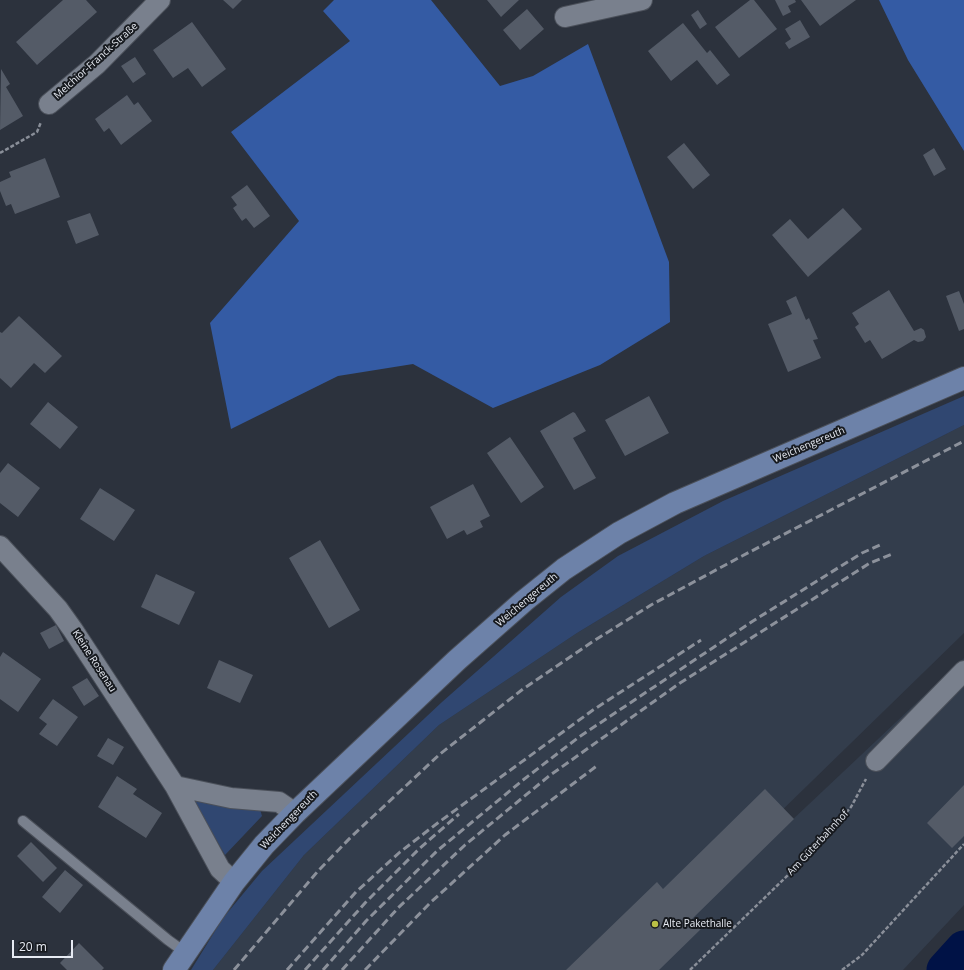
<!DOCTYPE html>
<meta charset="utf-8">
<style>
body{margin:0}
#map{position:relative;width:964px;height:970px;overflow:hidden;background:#2c323d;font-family:"Open Sans",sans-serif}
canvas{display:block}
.scale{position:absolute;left:12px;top:940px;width:61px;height:18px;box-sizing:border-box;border:2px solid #e7ebf3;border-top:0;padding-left:5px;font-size:12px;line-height:14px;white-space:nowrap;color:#e7ebf3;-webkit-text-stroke:3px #171a1f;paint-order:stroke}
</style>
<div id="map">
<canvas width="964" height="970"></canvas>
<div class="scale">20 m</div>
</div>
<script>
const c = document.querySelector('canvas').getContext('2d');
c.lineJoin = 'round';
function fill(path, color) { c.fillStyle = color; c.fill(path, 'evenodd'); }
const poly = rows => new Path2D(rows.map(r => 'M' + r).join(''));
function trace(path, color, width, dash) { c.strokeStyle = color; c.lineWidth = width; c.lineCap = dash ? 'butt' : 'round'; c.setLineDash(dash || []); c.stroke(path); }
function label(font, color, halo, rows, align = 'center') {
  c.font = font + ' "Open Sans",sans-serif'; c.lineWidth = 4; c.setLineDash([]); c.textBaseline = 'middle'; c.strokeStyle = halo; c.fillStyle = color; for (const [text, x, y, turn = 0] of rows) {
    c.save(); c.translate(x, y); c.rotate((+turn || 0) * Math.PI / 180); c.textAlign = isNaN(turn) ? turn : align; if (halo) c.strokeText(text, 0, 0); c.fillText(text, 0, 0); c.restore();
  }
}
const built = poly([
 [964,425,964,633,618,970,213,970,304,855,439,725,577,633,704,556],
 [964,658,964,905,903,970,633,970]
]);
const green = poly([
 [964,396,964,425,704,556,577,633,439,725,304,855,213,970,191,970,223,918,262,871,442,702,561,597,618,556,723,501],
 [193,800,260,809,262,816,225,855]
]);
const forest = poly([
 [334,0,431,0,500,86,533,76,588,44,669,262,670,322,600,365,493,408,413,364,338,376,231,429,210,323,299,221,231,132,350,41,323,11],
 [879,0,964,0,964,151,908,60]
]);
const river = poly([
 [945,970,964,949]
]);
const building = poly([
 [63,0,86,0,97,12,37,65,16,42],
 [223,0,242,0,233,9],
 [487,0,519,0,501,17],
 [750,0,754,0,777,29,739,58,715,27],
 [775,0,795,0,796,2,788,6,791,12,783,16],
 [801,0,856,0,820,26],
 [527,9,544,29,520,50,503,30],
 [698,10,707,24,700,29,691,15],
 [800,20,810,37,789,49,785,43,791,39,785,29],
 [192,22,226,69,202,87,188,68,173,78,153,50],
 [683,23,707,53,710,50,730,75,717,85,697,60,671,81,648,51],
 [135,57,146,74,133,83,121,66],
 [1,69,10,84,6,87,23,116,0,130],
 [127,95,134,105,138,102,152,121,121,145,109,128,104,132,95,119],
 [684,143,710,175,693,189,667,157],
 [934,148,946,169,934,176,923,155],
 [45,158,60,197,15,214,11,204,6,206,0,191,0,182,11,177,9,172],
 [247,185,270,216,254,228,246,218,242,221,233,208,237,205,231,197],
 [843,208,862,229,808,277,772,235,790,219,808,239],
 [90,213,99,235,76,244,67,221],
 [889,290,914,331,921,328,924,330,926,337,923,341,918,342,914,340,882,359,870,340,865,343,855,327,859,324,852,313],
 [959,291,964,304,964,329,959,331,946,296],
 [796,296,806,320,809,318,818,339,813,340,821,358,788,372,768,324,792,314,786,301],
 [19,316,62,356,45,373,34,363,11,388,0,378,0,332,2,333],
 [649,396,669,433,625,456,605,420],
 [48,402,78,427,60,449,30,424],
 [573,412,575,413,586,431,573,438,596,478,574,490,540,431],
 [510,437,544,487,521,503,487,453],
 [8,463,40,488,18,517,0,503,0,473],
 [473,484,490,516,480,521,483,527,467,535,464,530,447,539,430,507],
 [100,488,135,510,114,541,80,519],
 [320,540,360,610,329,628,289,558],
 [156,574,195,592,179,625,141,607],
 [56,625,64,641,49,649,40,633],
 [3,652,41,679,18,712,0,699,0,657],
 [219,660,253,675,240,703,207,688],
 [87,678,99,696,84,706,72,687],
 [53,699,78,717,57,746,39,734,47,724,39,718],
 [108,738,124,747,113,765,97,756],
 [117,776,137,789,133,794,162,813,146,838,98,807],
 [964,785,964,836,952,848,927,823],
 [765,789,794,819,692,919,702,928,659,970,566,970,657,882,663,889],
 [31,842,57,868,43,882,17,856],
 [65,870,83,885,60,913,42,897],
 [79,943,104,968,102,970,67,970,60,963]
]);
const path = poly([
 [0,153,37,132,41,122],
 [690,970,817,847,851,807,866,779],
 [842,970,862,955,964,844]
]);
const service = poly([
 [23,821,168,940,186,953]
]);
const minor = poly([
 [565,17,642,0],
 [49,104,97,64,160,0],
 [0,546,58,609,73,630,175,786,220,869,234,882],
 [876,761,964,671],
 [175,786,231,798,279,802,295,813]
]);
const primary = poly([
 [174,970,234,882,264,845,295,813,457,660,524,601,564,569,619,533,675,503,964,378]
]);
const rail = poly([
 [234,970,318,871,351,837,440,754,523,689,592,642,651,605,742,556,964,441],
 [287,970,356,892,400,852,439,822,593,710,701,640],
 [305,970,365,903,419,849,459,814],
 [323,970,366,921,437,851,523,780,579,737,753,621,862,553,880,545],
 [342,970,398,908,465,845,549,776,680,683,870,563,892,554],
 [365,970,430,903,505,835,598,765]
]);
const markers = [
 [655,924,4,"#bbc045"]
];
const streetNames = [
 ["Melchior-Franck-Straße",96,61,-42],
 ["Weichengereuth",809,445,-23],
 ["Weichengereuth",527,600,-40],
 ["Kleine Rosenau",94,661,57],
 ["Weichengereuth",289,820,-46],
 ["Am Güterbahnhof",818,843,-47]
];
const poiNames = [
 ["Alte Pakethalle",663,924]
];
fill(built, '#333d4c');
fill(green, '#304771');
fill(forest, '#345ba4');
trace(river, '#001246', 37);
fill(building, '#545b67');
trace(service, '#4b505a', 12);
trace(minor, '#4b505a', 22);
trace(primary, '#4b505a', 24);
trace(path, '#8a8f99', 2.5, [4, 2]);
trace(service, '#79808d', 10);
trace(minor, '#79808d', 20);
trace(primary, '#6d82a9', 22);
trace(rail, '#8c919b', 3, [8, 4]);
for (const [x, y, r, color] of markers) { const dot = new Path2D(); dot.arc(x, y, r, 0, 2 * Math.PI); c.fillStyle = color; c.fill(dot); trace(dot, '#171a1f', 1.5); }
label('10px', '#e7ebf3', '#171a1f', streetNames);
label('10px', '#e7ebf3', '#171a1f', poiNames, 'left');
</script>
